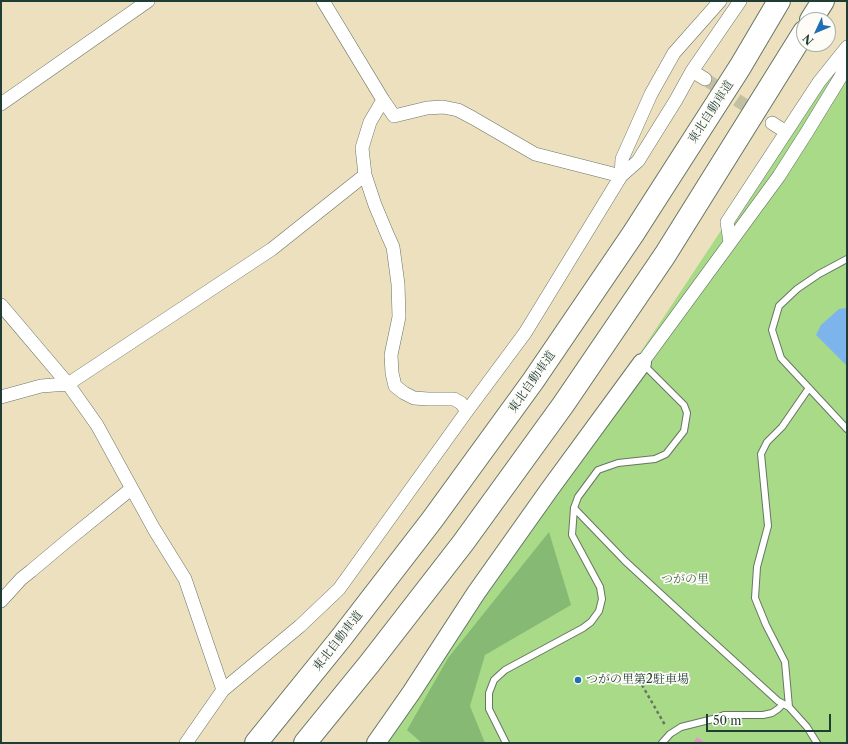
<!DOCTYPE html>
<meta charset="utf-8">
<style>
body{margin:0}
#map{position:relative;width:848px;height:744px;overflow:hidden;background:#ece0be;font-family:"Libre Caslon Text",serif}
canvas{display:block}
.frame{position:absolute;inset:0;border:2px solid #1f3d34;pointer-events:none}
.north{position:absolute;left:796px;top:12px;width:40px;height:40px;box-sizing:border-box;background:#fdfcf7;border:1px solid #a4b0a9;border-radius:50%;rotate:226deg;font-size:11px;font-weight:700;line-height:16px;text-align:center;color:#1f3d34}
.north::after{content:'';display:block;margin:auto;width:14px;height:18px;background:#1f6fb2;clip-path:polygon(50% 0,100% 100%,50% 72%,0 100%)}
.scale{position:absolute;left:706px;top:714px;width:125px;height:18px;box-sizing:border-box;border:2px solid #1f3d34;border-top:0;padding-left:5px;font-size:12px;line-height:14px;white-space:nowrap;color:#1f3d34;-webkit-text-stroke:3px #fdfcf7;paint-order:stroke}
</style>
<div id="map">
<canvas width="848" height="744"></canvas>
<div class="frame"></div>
<div class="north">N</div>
<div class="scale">50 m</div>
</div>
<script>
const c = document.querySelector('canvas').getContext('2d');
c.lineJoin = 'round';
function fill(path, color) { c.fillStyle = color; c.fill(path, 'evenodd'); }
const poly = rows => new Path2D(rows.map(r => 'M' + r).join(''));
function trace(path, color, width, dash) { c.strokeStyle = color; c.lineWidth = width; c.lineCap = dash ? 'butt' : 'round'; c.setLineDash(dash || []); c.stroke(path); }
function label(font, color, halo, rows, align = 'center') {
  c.font = font + ' "Libre Caslon Text","Noto Serif JP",serif'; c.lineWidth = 3.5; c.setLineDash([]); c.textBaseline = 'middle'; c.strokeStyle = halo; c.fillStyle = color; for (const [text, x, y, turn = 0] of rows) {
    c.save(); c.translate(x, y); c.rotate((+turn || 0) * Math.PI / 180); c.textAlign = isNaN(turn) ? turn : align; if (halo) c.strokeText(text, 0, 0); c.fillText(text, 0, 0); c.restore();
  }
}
const green = poly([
 [847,40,847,743,382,743,769,158]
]);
const forest = poly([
 [549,532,571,605,485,655,470,706,485,743,422,743,407,730,448,658]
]);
const water = poly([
 [847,308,847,366,816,335,821,325,839,309]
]);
const building = poly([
 [697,737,706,743,693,743]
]);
const streetTunnel = poly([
 [705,79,772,123]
]);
const path = poly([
 [642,685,665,725]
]);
const lane = poly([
 [847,259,819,274,797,289,779,306,772,330,781,358,847,429],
 [809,388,782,427,767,442,761,454,768,526,757,567,755,598,766,625,785,662,789,707,807,727,817,743],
 [574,508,625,561,701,631,778,701,789,707],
 [506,743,489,709,489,693,494,680,505,670,583,628,591,622,599,611,602,599,600,587,572,535,574,508,578,497,598,470,618,463,655,459,666,454,684,431,687,413,684,405,643,364],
 [662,743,670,734,681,727,717,718,724,715,763,715,772,713,778,709,783,704]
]);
const street = poly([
 [323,1,383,100,394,116,427,108,443,107,458,110,473,118,535,154,621,176],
 [692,71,705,79],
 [383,100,370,122,362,148,365,175,375,205,388,236,393,247,398,284,399,317,391,355,392,373,395,386,404,393,414,398,428,399,454,399,461,403,467,411],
 [1,104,148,1],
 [772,123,786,132],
 [621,176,622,159,651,94,674,53,720,1],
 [730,242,727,222,819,82,847,47],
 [1,305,68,384,97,425,154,529,185,579,223,690],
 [642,363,779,176,807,132,840,78,847,64],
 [1,397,41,386,68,384,272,249,365,175],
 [1,601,21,579,31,571,68,540,131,489],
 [186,743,223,690,300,626,339,589,467,411,525,333,621,176,638,161,676,100,692,71,740,1]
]);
const secondary = poly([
 [376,743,411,693,476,593,549,490,642,363]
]);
const highway = poly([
 [811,20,823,1],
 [256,743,341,638,432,520,533,381,633,234,740,67,779,1],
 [305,743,370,663,463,543,563,405,665,255,771,85,804,32]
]);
const markers = [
 [578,680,4,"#1f6fb2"]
];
const streetNames = [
 ["東北自動車道",711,112,-57],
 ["東北自動車道",532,382,-55],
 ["東北自動車道",338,641,-52]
];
const parkNames = [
 ["つがの里",685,580]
];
const poiNames = [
 ["つがの里第2駐車場",586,680]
];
fill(green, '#a8da88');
fill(forest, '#86ba74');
fill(water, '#7eb4ec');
fill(building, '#df9bc6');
trace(streetTunnel, '#c3bfa2', 13, [13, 6]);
trace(lane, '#677664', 8);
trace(street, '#677664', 14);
trace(secondary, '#677664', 20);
trace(highway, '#677664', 24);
trace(path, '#677664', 2.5, [3, 3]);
trace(lane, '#fff', 6);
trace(street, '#fff', 13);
trace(secondary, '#fff', 18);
trace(highway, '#fff', 22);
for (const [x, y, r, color] of markers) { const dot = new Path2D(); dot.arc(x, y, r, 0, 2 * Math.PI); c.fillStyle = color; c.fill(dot); trace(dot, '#fdfcf7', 1.5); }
label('12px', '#1f3d34', '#fdfcf7', streetNames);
label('12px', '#416449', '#fdfcf7', parkNames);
label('12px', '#1f3d34', '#fdfcf7', poiNames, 'left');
</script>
